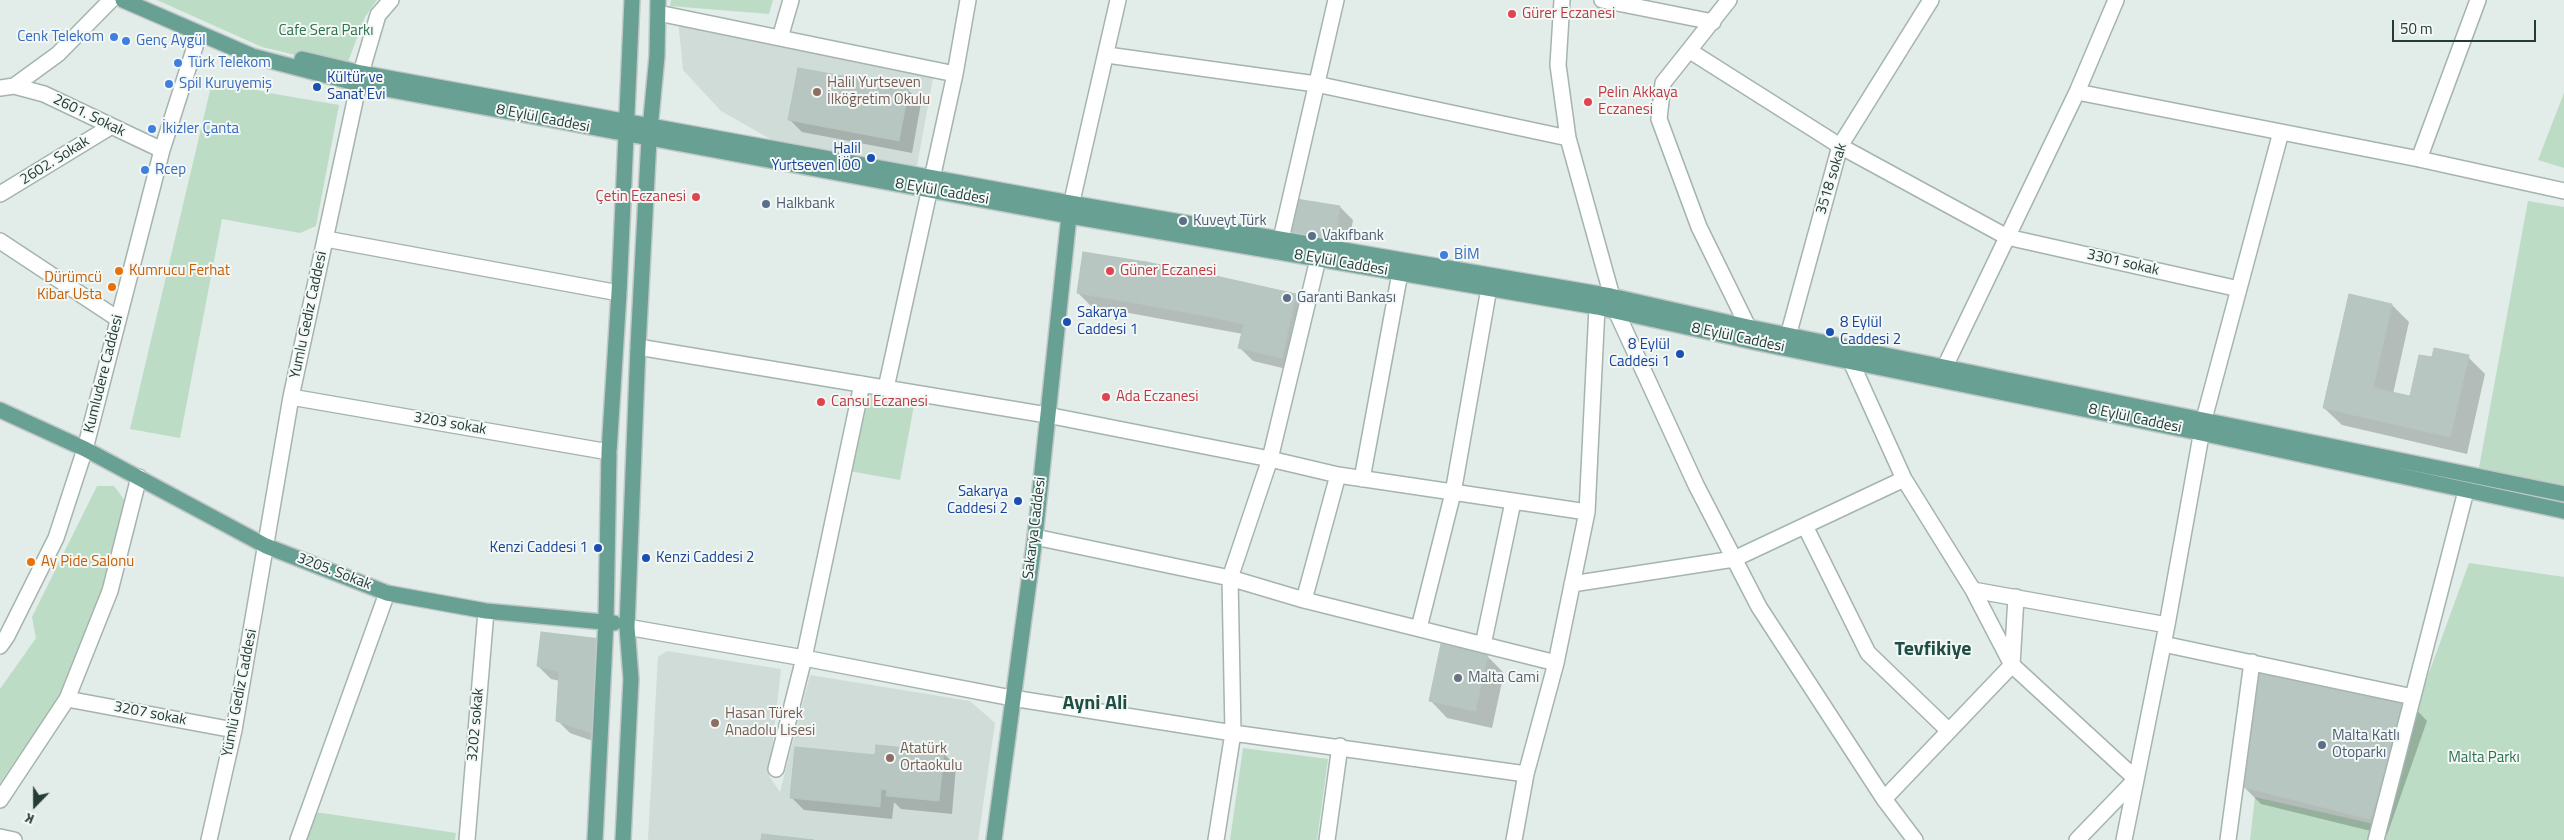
<!DOCTYPE html>
<meta charset="utf-8">
<style>
body{margin:0}
#map{position:relative;width:2564px;height:840px;overflow:hidden;background:#e2ece8;font-family:"Titillium Web",sans-serif}
canvas{display:block}
.north{position:absolute;left:10px;top:780px;width:50px;height:50px;-webkit-text-stroke:4px #f3f8f6;paint-order:stroke;rotate:202deg;font-size:14px;font-weight:700;line-height:20px;text-align:center;color:#233c36}
.north::after{content:'';display:block;margin:auto;width:18px;height:22px;background:#233c36;clip-path:polygon(50% 0,100% 100%,50% 72%,0 100%)}
.scale{position:absolute;left:2392px;top:20px;width:144px;height:22px;box-sizing:border-box;border:2px solid #233c36;border-top:0;padding-left:6px;font-size:15px;line-height:18px;white-space:nowrap;color:#233c36;-webkit-text-stroke:4px #f3f8f6;paint-order:stroke}
</style>
<div id="map">
<canvas width="2564" height="840"></canvas>
<div class="north">K</div>
<div class="scale">50 m</div>
</div>
<script>
const c = document.querySelector('canvas').getContext('2d');
c.lineJoin = 'round';
function fill(path, color) { c.fillStyle = color; c.fill(path, 'evenodd'); }
const poly = rows => new Path2D(rows.map(r => 'M' + r).join(''));
function trace(path, color, width, dash) { c.strokeStyle = color; c.lineWidth = width; c.lineCap = dash ? 'butt' : 'round'; c.setLineDash(dash || []); c.stroke(path); }
function label(font, color, halo, rows, align = 'center') {
  c.font = font + ' "Titillium Web",sans-serif'; c.lineWidth = 4; c.setLineDash([]); c.textBaseline = 'middle'; c.strokeStyle = halo; c.fillStyle = color; for (const [text, x, y, turn = 0] of rows) {
    c.save(); c.translate(x, y); c.rotate((+turn || 0) * Math.PI / 180); c.textAlign = isNaN(turn) ? turn : align; if (halo) c.strokeText(text, 0, 0); c.fillText(text, 0, 0); c.restore();
  }
}
const built = poly([
 [678,19,934,73,916,171,774,141,721,111,683,70],
 [667,651,781,669,769,776,780,792,810,675,970,701,995,723,978,840,648,840,658,657]
]);
const green = poly([
 [157,0,377,0,365,17,346,67,262,47],
 [671,0,773,0,769,14,670,6],
 [213,78,269,93,339,105,316,226,300,233,222,219,180,438,130,429],
 [2564,93,2564,168,2538,160],
 [2528,201,2564,207,2564,488,2478,473],
 [882,393,915,400,900,480,849,471,866,397],
 [97,486,114,486,125,501,101,592,60,695,0,783,0,689,36,638,32,617],
 [2469,563,2564,577,2564,840,2250,840,2255,797,2374,824],
 [1243,748,1328,759,1317,840,1230,840],
 [315,812,456,833,455,840,307,840]
]);
const shadow = poly([
 [908,90,921,103,912,153,802,132,789,119],
 [1340,207,1353,220,1346,258,1304,251],
 [1078,293,1296,295,1309,308,1295,371,1253,361,1240,348,1243,334,1091,306],
 [2392,305,2409,322,2393,394,2411,398,2468,357,2485,374,2467,454,2342,425,2324,408],
 [600,640,613,653,607,746,570,733,557,720,560,681,551,679,538,666],
 [1487,656,1504,673,1492,728,1447,718,1430,700],
 [2410,703,2427,721,2387,835,2261,804,2244,787],
 [943,753,956,766,952,814,901,809,894,802,892,819,804,810,791,797,876,756]
]);
const building = poly([
 [798,68,909,88,899,141,788,120,798,68],
 [1296,199,1340,206,1334,246,1289,238,1296,199],
 [1083,252,1146,262,1136,303,1077,293,1083,252],
 [1146,262,1220,277,1211,317,1136,303,1146,262],
 [1220,277,1296,294,1282,358,1238,348,1244,324,1211,317,1220,277],
 [2349,294,2392,304,2373,388,2410,396,2419,355,2432,357,2434,348,2469,355,2450,437,2323,408,2349,294],
 [541,632,601,639,594,734,556,721,559,672,537,666,541,632],
 [1441,644,1488,655,1475,711,1429,701,1441,644],
 [2256,666,2410,702,2370,819,2243,787,2256,666],
 [876,745,944,752,939,801,886,796,887,790,881,789,880,807,790,798,795,747,875,755,876,745],
 [762,834,814,840,761,840,762,834]
]);
const minor = poly([
 [1562,0,1558,65,1568,138,1616,311,1696,485,1759,607,1884,799,1915,840],
 [1602,0,1713,22],
 [1729,0,1663,83,1659,119,1699,227,1752,335],
 [658,13,955,74],
 [780,38,791,0],
 [1690,51,1840,146,2007,237,2239,289],
 [1107,55,1316,84,1568,138],
 [14,86,58,54,111,0],
 [0,88,14,86,44,94,162,150],
 [2077,92,2419,159,2564,191],
 [2419,159,2478,0],
 [0,194,110,127],
 [1069,214,1118,0],
 [326,239,619,293],
 [0,241,118,319],
 [1278,252,1336,0],
 [638,347,1047,415,1270,459,1338,475,1587,512],
 [1785,347,1840,146,1931,0],
 [1847,353,1904,479,1973,590,2012,665,2136,779,2077,840],
 [1939,379,2077,92,2116,0],
 [886,388,955,74,968,0],
 [291,397,609,452],
 [1362,479,1400,273],
 [1805,526,1868,653,1949,731],
 [1035,537,1230,578,1304,600,1556,663],
 [1572,584,1734,559,1904,479],
 [1973,590,2167,625],
 [1304,600,1338,475],
 [627,627,804,658,1012,698,1233,733,1526,774],
 [1419,628,1453,493,1489,288],
 [2163,644,2413,697],
 [1483,645,1513,502],
 [0,646,7,636,56,538,85,449,162,150,199,34],
 [67,699,234,730],
 [776,769,804,658,862,384],
 [1884,799,2012,665,2016,597],
 [0,800,67,699,110,591,139,477],
 [0,837,14,840],
 [209,840,234,730,291,397,361,73,378,15,391,0],
 [298,840,387,593],
 [467,840,486,611],
 [1216,840,1233,733,1230,578,1270,459,1318,259],
 [1327,840,1340,746],
 [1514,840,1526,774,1556,663,1587,512,1597,307],
 [2124,840,2167,625,2204,419,2281,132],
 [2228,840,2252,662],
 [2376,840,2466,491]
]);
const major = poly([
 [123,0,252,56,359,84,1069,216,1597,307,1754,342,2201,433,2564,511],
 [302,59,361,73,1070,203,1611,296,1748,327,2564,494],
 [0,410,85,449,266,546,387,593,486,611,614,623],
 [595,840,606,621,609,452,619,293,632,0],
 [623,840,631,679,627,627,638,347,649,139,657,56,658,0],
 [994,840,1035,537,1069,216]
]);
const markers = [
 [1512,14,5,"#e0444e"],
 [114,37,5,"#3f7fe0"],
 [126,41,5,"#3f7fe0"],
 [178,63,5,"#3f7fe0"],
 [169,84,5,"#3f7fe0"],
 [317,87,5,"#1a4fb4"],
 [817,92,5,"#8d6e63"],
 [1588,102,5,"#e0444e"],
 [152,129,5,"#3f7fe0"],
 [871,158,5,"#1a4fb4"],
 [145,170,5,"#3f7fe0"],
 [696,197,5,"#e0444e"],
 [766,204,5,"#5c6f8a"],
 [1183,221,5,"#5c6f8a"],
 [1312,236,5,"#5c6f8a"],
 [1444,255,5,"#3f7fe0"],
 [119,271,5,"#e8710a"],
 [1110,271,5,"#e0444e"],
 [112,287,5,"#e8710a"],
 [1287,298,5,"#5c6f8a"],
 [1067,322,5,"#1a4fb4"],
 [1830,332,5,"#1a4fb4"],
 [1680,354,5,"#1a4fb4"],
 [1106,397,5,"#e0444e"],
 [821,402,5,"#e0444e"],
 [1018,501,5,"#1a4fb4"],
 [598,548,5,"#1a4fb4"],
 [646,558,5,"#1a4fb4"],
 [31,562,5,"#e8710a"],
 [1458,678,5,"#6b7280"],
 [715,723,5,"#8d6e63"],
 [2322,745,5,"#5c6f8a"],
 [890,758,5,"#8d6e63"]
];
const healthNames = [
 ["Gürer Eczanesi",1522,14],
 ["Pelin Akkaya",1598,93],
 ["Eczanesi",1598,110],
 ["Çetin Eczanesi",686,197,"right"],
 ["Güner Eczanesi",1120,271],
 ["Ada Eczanesi",1116,397],
 ["Cansu Eczanesi",831,402]
];
const parkNames = [
 ["Cafe Sera Parkı",326,31],
 ["Malta Parkı",2484,758]
];
const shopNames = [
 ["Cenk Telekom",104,37,"right"],
 ["Genç Aygül",136,41],
 ["Türk Telekom",188,63],
 ["Spil Kuruyemiş",179,84],
 ["İkizler Çanta",162,129],
 ["Rcep",155,170],
 ["BİM",1454,255]
];
const transitNames = [
 ["Kültür ve",327,78],
 ["Sanat Evi",327,95],
 ["Halil",861,149,"right"],
 ["Yurtseven İÖO",861,166,"right"],
 ["Sakarya",1077,313],
 ["Caddesi 1",1077,330],
 ["8 Eylül",1840,323],
 ["Caddesi 2",1840,340],
 ["8 Eylül",1670,345,"right"],
 ["Caddesi 1",1670,362,"right"],
 ["Sakarya",1008,492,"right"],
 ["Caddesi 2",1008,509,"right"],
 ["Kenzi Caddesi 1",588,548,"right"],
 ["Kenzi Caddesi 2",656,558]
];
const educationNames = [
 ["Halil Yurtseven",827,83],
 ["İlköğretim Okulu",827,100],
 ["Hasan Türek",725,714],
 ["Anadolu Lisesi",725,731],
 ["Atatürk",900,749],
 ["Ortaokulu",900,766]
];
const streetNames = [
 ["2601. Sokak",89,116,26],
 ["8 Eylül Caddesi",543,119,11],
 ["2602. Sokak",55,161,-32],
 ["3518 sokak",1832,179,-73],
 ["8 Eylül Caddesi",942,192,10],
 ["8 Eylül Caddesi",1341,263,10],
 ["3301 sokak",2123,263,13],
 ["Yumlu Gediz Caddesi",309,315,-78],
 ["8 Eylül Caddesi",1738,338,12],
 ["Kumludere Caddesi",104,374,-76],
 ["8 Eylül Caddesi",2135,419,12],
 ["3203 sokak",450,424,10],
 ["Sakarya Caddesi",1035,528,-83],
 ["3205. Sokak",334,572,21],
 ["Yümlü Gediz Caddesi",240,693,-79],
 ["3207 sokak",150,714,11],
 ["3202 sokak",476,725,-85]
];
const serviceNames = [
 ["Halkbank",776,204],
 ["Kuveyt Türk",1193,221],
 ["Vakıfbank",1322,236],
 ["Garanti Bankası",1297,298],
 ["Malta Katlı",2332,736],
 ["Otoparkı",2332,753]
];
const foodNames = [
 ["Kumrucu Ferhat",129,271],
 ["Dürümcü",102,278,"right"],
 ["Kibar Usta",102,295,"right"],
 ["Ay Pide Salonu",41,562]
];
const worshipNames = [
 ["Malta Cami",1468,678]
];
const districtNames = [
 ["Tevfikiye",1933,650],
 ["Ayni Ali",1095,704]
];
fill(built, '#d0dcd7');
fill(green, '#bcdcc6');
fill(shadow, '#0003');
fill(building, '#b8c6c1');
trace(building, '#b5c5bf', 1);
trace(minor, '#a5b4af', 18);
trace(major, '#c1c8c7', 18);
trace(minor, '#fff', 15);
trace(major, '#68a094', 15);
for (const [x, y, r, color] of markers) { const dot = new Path2D(); dot.arc(x, y, r, 0, 2 * Math.PI); c.fillStyle = color; c.fill(dot); trace(dot, '#f3f8f6', 2); }
label('15px', '#be3a42', '#f3f8f6', healthNames, 'left');
label('15px', '#2e724b', '#f3f8f6', parkNames);
label('15px', '#366cbe', '#f3f8f6', shopNames, 'left');
label('15px', '#164399', '#f3f8f6', transitNames, 'left');
label('15px', '#785e54', '#f3f8f6', educationNames, 'left');
label('15px', '#233c36', '#f3f8f6', streetNames);
label('15px', '#4e5e75', '#f3f8f6', serviceNames, 'left');
label('15px', '#c56008', '#f3f8f6', foodNames, 'left');
label('15px', '#5b616d', '#f3f8f6', worshipNames, 'left');
label('bold 20px', '#1f4e44', '#f3f8f6', districtNames);
</script>
